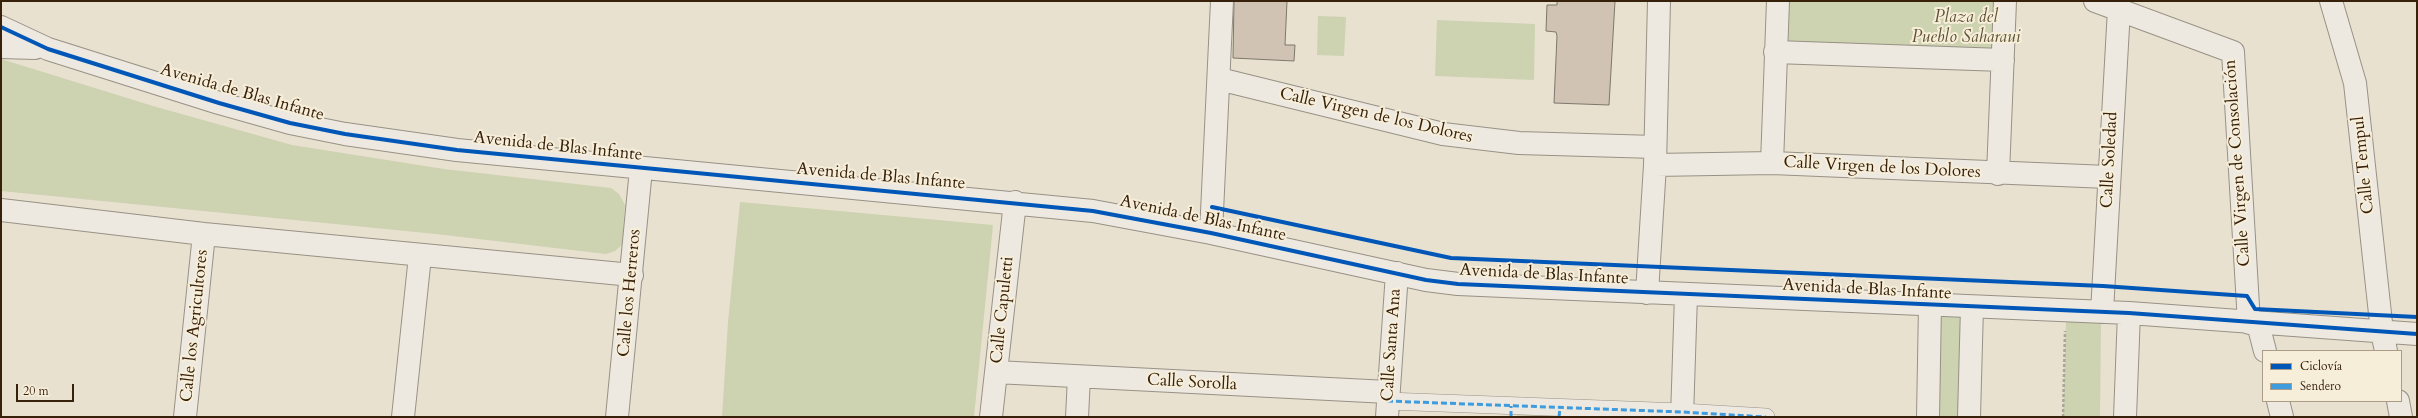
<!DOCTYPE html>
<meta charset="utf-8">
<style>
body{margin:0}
#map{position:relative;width:2418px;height:418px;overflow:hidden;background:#e8e1d0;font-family:Cardo,serif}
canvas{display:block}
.frame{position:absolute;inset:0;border:2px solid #37210a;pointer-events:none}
.legend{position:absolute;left:2262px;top:350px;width:140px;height:52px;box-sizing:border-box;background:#f7eeda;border:1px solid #aa9c87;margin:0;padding:5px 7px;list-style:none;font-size:12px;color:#37210a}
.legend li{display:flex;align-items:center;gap:8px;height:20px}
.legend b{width:20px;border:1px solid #aa9c87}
.scale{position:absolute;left:16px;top:384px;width:58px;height:18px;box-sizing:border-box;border:2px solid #37210a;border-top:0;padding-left:5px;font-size:12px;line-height:14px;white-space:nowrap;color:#37210a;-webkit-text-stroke:3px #f7eeda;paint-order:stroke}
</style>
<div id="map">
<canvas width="2418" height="418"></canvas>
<div class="frame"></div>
<ul class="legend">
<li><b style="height:5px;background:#0057b8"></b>Ciclovía</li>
<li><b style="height:5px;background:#3e9bde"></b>Sendero</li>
</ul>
<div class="scale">20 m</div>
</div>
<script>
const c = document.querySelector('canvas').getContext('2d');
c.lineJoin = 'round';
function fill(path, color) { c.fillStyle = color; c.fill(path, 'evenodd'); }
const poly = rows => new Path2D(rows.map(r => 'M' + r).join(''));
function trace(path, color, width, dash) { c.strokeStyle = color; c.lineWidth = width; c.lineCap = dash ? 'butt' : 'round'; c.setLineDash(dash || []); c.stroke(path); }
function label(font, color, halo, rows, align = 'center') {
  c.font = font + ' Cardo,serif'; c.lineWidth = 4; c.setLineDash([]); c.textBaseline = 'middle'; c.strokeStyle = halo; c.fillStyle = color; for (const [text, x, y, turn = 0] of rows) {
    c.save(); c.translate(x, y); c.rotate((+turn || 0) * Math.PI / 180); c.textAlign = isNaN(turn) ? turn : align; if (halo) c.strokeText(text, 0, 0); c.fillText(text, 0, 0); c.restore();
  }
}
const green = poly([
 [1783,1,1996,1,1992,51,1790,47,1781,38],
 [1318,16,1346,17,1344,56,1317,55],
 [1437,20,1535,24,1534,80,1435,76],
 [1,59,153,106,292,145,444,169,611,188,619,194,625,205,622,245,615,251,606,254,436,234,1,191],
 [740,202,993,225,974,417,722,417,728,322],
 [1934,312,1967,314,1964,417,1933,417],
 [2066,320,2101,322,2100,417,2063,417],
 [1517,412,1554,414,1554,417,1517,417]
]);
const building = poly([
 [1234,1,1287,1,1285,45,1295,45,1294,61,1233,58,1234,1],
 [1557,1,1615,1,1609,105,1554,103,1557,36,1556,32,1546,31,1547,5,1557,5,1557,1]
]);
const path = poly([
 [2063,417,2065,331]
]);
const pedestrian = poly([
 [1387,401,1682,412,1766,417]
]);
const minor = poly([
 [2095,1,2233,52,2249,323],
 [2331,1,2355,83,2382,332,2386,351],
 [1,27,48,49,219,103,290,123,345,134,457,150,1093,211,1211,233,1426,280,1458,284,2129,313,2417,334],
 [1,47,35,48],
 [1775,52,2003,60],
 [1219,79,1443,134,1519,143,1655,147],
 [1772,163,1778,1],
 [1655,165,1772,163,2108,177],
 [1998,174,2005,1],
 [1,210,204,234,632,275],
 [1211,233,1222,1],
 [1647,293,1655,165,1659,1],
 [2102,312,2119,9],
 [2258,324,2265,351],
 [996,372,1388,392],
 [2278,401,2282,417],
 [2398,401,2401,417],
 [185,417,204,234],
 [403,417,420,256],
 [617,417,641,169],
 [991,417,1015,202],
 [1077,417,1079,377],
 [1387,417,1397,273],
 [1682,417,1686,295],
 [1928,417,1930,305],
 [1969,417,1972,307],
 [2125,417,2129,313]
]);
const quiet = poly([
 [1387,401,1682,412,1766,417],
 [1511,417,1511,406],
 [1559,417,1560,408]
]);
const cycleway = poly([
 [1,27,48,49,219,103,290,123,345,134,457,150,1093,211,1211,233,1426,280,1458,284,2129,313,2417,334],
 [1212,207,1451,258,2103,286,2247,296,2255,309,2417,317]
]);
const parkNames = [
 ["Plaza del",1966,18],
 ["Pueblo Saharaui",1966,38]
];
const streetNames = [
 ["Avenida de Blas Infante",242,93,16],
 ["Calle Virgen de los Dolores",1376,116,13],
 ["Avenida de Blas Infante",558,147,6],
 ["Calle Soledad",2110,160,-87],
 ["Calle Virgen de Consolación",2238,163,-94],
 ["Calle Tempul",2364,165,-96],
 ["Calle Virgen de los Dolores",1882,168,3],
 ["Avenida de Blas Infante",881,177,5],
 ["Avenida de Blas Infante",1203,219,12],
 ["Avenida de Blas Infante",1544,275,3],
 ["Avenida de Blas Infante",1867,290,3],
 ["Calle los Herreros",630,293,-85],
 ["Calle Capuletti",1003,310,-84],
 ["Calle los Agricultores",195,326,-84],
 ["Calle Santa Ana",1392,345,-86],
 ["Calle Sorolla",1192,383,3]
];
fill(green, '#cdd2b1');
fill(building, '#d0c3b4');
trace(building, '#7e776b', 1);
trace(pedestrian, '#989185', 18);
trace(minor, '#989185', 24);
trace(path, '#aaa59b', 2.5, [3, 2]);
trace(pedestrian, '#ede9e0', 17);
trace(minor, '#ede9e0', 22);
trace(quiet, '#3e9bde', 3, [6, 3]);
trace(cycleway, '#0057b8', 4);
label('italic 17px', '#5d5234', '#f7eeda', parkNames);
label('17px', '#37210a', '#f7eeda', streetNames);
</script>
